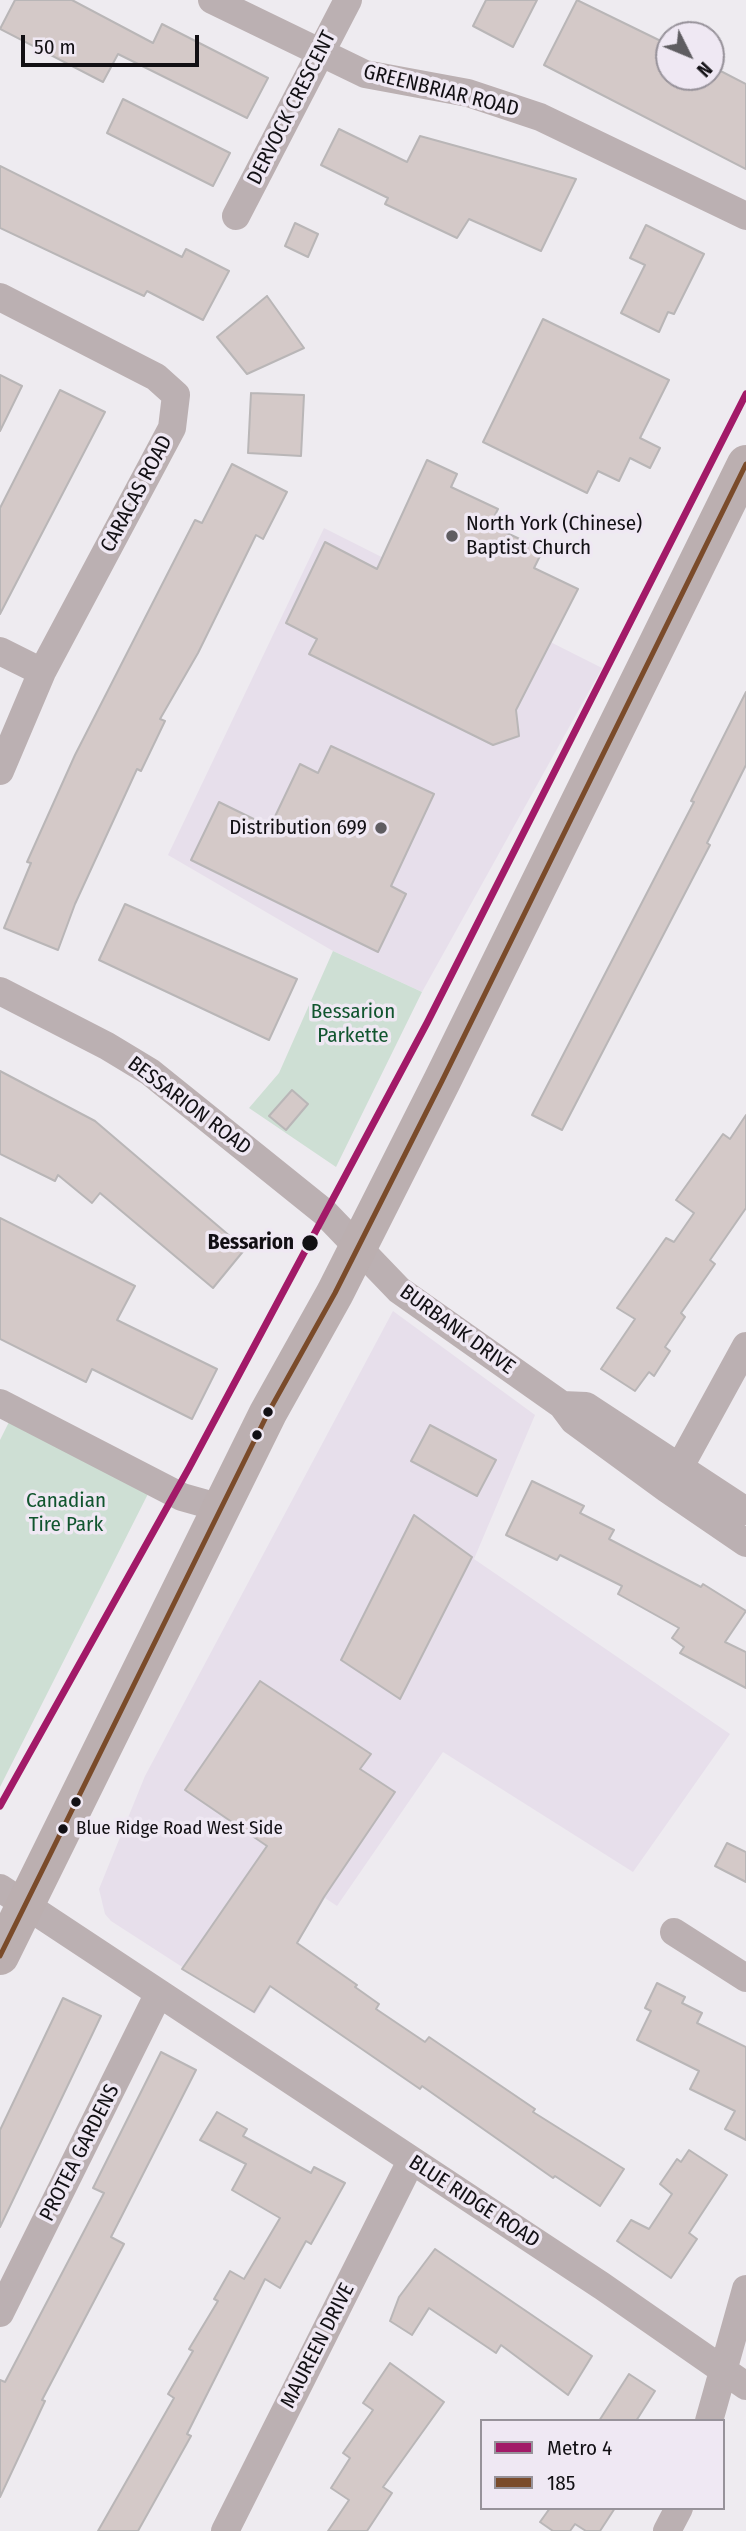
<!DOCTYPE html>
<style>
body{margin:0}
#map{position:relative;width:746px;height:2531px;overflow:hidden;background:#eeebf0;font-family:"Fira Sans Condensed",sans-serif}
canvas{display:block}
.legend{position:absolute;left:480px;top:2419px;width:245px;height:91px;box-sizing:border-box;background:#efe8f3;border:2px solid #97929a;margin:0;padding:9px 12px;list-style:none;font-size:21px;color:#121014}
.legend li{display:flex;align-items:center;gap:14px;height:35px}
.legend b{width:35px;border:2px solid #97929a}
.north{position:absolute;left:655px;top:21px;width:70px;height:70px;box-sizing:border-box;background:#efe8f3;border:2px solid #97929a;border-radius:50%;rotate:133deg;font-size:19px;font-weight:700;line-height:28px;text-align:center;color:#121014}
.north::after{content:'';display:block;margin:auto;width:24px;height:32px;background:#5f5d61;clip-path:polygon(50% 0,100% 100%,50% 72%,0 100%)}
.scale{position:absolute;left:21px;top:35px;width:178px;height:32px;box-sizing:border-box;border:4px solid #121014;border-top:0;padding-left:9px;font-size:21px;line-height:24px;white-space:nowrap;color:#121014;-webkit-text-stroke:5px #efe8f3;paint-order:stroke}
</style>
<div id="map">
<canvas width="746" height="2531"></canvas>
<ul class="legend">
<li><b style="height:9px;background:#a21a68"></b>Metro 4</li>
<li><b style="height:9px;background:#7a4b2a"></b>185</li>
</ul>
<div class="north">N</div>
<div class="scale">50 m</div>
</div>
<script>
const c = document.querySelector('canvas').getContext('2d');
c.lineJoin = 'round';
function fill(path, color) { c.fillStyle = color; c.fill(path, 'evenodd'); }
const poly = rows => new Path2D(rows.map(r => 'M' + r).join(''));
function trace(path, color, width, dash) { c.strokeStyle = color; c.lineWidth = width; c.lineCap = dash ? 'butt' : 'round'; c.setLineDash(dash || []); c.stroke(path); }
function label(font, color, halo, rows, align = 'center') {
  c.font = font + ' "Fira Sans Condensed",sans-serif'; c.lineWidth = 7; c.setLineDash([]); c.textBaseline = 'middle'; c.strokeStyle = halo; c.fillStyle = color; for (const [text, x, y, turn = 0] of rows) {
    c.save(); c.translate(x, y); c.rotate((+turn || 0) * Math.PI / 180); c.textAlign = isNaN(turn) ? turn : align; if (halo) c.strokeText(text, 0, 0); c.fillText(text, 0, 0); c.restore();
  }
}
const built = poly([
 [324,528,602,668,422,992,333,951,168,855],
 [393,1311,535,1415,474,1559,730,1734,633,1872,443,1752,337,1906,325,1898,255,2014,111,1921,105,1914,99,1889,145,1776]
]);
const green = poly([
 [333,951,422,992,336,1167,249,1108,279,1073],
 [13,1414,153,1484,0,1787,0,1440]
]);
const building = poly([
 [15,0,72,0,153,43,162,24,268,78,247,118,118,54,103,82,0,29,15,0],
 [486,0,537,0,513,47,473,26,486,0],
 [577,0,669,45,669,77,711,77,711,66,746,84,746,169,544,65,577,0],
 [123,99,230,153,213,186,107,133,123,99],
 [339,129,407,162,420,136,576,179,541,251,469,219,457,238,385,204,388,198,321,165,339,129],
 [0,166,182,257,186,249,229,271,203,320,147,291,144,296,0,228,0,166],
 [295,223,318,234,308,257,285,246,295,223],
 [646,225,704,254,674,314,668,312,659,332,621,313,645,265,630,258,646,225],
 [267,296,304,348,247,374,217,337,267,296],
 [543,319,669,380,640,438,660,448,650,468,630,458,619,481,598,471,587,493,483,442,543,319],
 [0,375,22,386,0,431,0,375],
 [60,390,105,412,0,614,0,508,60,390],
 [251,393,304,395,301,456,248,453,251,393],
 [427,460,457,474,451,487,498,509,490,525,543,550,534,568,578,589,516,710,519,736,493,745,309,654,317,639,286,623,325,542,377,569,427,460],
 [232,464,287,492,263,539,256,535,198,653,160,719,165,721,141,771,137,769,75,904,58,950,4,928,31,863,27,862,75,755,195,520,202,523,232,464],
 [746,692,746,765,707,843,710,845,562,1130,532,1115,694,802,691,801,746,692],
 [331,746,434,794,391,886,406,894,378,952,191,860,219,802,270,827,300,764,318,773,331,746],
 [125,904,297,979,269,1040,99,960,125,904],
 [0,1071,95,1121,245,1249,213,1288,100,1193,92,1203,58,1175,55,1181,0,1154,0,1071],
 [292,1090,308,1104,286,1130,269,1116,292,1090],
 [746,1115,746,1208,710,1260,715,1264,681,1313,685,1317,665,1347,670,1351,654,1376,649,1372,635,1391,601,1369,635,1319,617,1308,666,1238,674,1242,694,1213,676,1200,723,1134,730,1139,746,1115],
 [0,1218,135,1286,117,1320,217,1369,192,1419,92,1369,86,1382,0,1339,0,1218],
 [430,1425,496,1460,477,1496,411,1461,430,1425],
 [532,1481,584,1506,580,1513,614,1530,609,1539,701,1587,703,1584,746,1611,725,1642,746,1652,746,1688,680,1653,684,1647,672,1638,679,1628,618,1594,622,1586,560,1555,557,1560,506,1535,532,1481],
 [414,1515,472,1557,400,1699,341,1660,414,1515],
 [260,1681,371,1754,360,1769,395,1792,324,1897,297,1943,357,1985,355,1987,379,2004,376,2009,425,2042,429,2037,535,2109,533,2112,624,2169,600,2206,555,2176,553,2178,422,2086,420,2089,270,1986,254,2012,182,1969,267,1846,185,1790,260,1681],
 [727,1843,746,1852,746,1882,715,1866,727,1843],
 [657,1983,685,1997,682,2003,702,2013,697,2023,746,2047,746,2140,725,2129,735,2111,690,2089,699,2071,637,2040,651,2011,645,2008,657,1983],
 [63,1998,101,2016,0,2227,0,2130,63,1998],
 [161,2052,196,2070,111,2237,124,2244,42,2400,45,2401,0,2497,0,2380,5,2382,104,2193,93,2188,161,2052],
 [217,2112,247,2129,243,2136,311,2173,314,2167,345,2183,311,2244,306,2241,280,2288,265,2279,187,2434,191,2436,138,2531,98,2531,174,2398,168,2394,193,2351,189,2349,218,2301,214,2299,230,2271,244,2279,280,2218,232,2190,246,2164,200,2140,217,2112],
 [689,2150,727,2175,689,2233,697,2239,671,2278,617,2241,631,2220,649,2229,672,2194,660,2184,677,2159,681,2162,689,2150],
 [435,2249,592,2356,568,2395,501,2345,496,2353,429,2308,412,2335,390,2321,399,2297,435,2249],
 [390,2363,444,2402,383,2487,392,2493,367,2531,328,2531,349,2500,331,2488,350,2458,343,2453,373,2410,363,2403,390,2363],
 [629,2374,655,2391,636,2421,599,2421,629,2374],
 [550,2508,615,2508,600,2531,586,2531,575,2524,570,2531,553,2531,540,2522,550,2508]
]);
const minor = poly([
 [212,0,365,74,468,93,540,117,746,216],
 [236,216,348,0],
 [0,297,156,377,176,395,172,428,42,672,0,771],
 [0,651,42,672],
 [0,991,107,1046,150,1072,324,1212,399,1290,562,1405,574,1421,667,1489,746,1543],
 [0,1403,182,1497,221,1508],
 [562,1405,586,1406,746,1511],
 [672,1481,746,1346],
 [0,1888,602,2286,746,2386],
 [674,1932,746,1978],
 [0,2313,159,1993],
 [709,2421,746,2289],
 [225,2531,411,2161],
 [667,2531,679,2508]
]);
const secondary = poly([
 [0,1956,268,1413,335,1293,442,1081,746,464]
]);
const bus1 = poly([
 [0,1956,268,1413,335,1293,442,1081,746,464]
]);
const metro1 = poly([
 [0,1806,189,1468,427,1023,746,394]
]);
const markers = [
 [452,536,7,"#5f5d61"],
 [381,828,7,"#5f5d61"],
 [310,1243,9,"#121014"],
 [268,1412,6,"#121014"],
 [257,1435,6,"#121014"],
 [76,1802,6,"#121014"],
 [63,1829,6,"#121014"]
];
const busNames = [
 ["Blue Ridge Road West Side",76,1829]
];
const streetNames = [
 ["GREENBRIAR ROAD",441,91,14],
 ["DERVOCK CRESCENT",292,108,-63],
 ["CARACAS ROAD",137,494,-62],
 ["BESSARION ROAD",189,1106,37],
 ["BURBANK DRIVE",457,1330,36],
 ["PROTEA GARDENS",80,2153,-63],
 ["BLUE RIDGE ROAD",474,2202,33],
 ["MAUREEN DRIVE",318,2346,-63]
];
const poiNames = [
 ["North York (Chinese)",466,524],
 ["Baptist Church",466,548],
 ["Distribution 699",367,828,"right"]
];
const parkNames = [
 ["Bessarion",353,1012],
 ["Parkette",353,1036],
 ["Canadian",66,1501],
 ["Tire Park",66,1525]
];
const stopNames = [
 ["Bessarion",294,1243]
];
fill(built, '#e7dfeb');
fill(green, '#cedfd4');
fill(building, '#d4c9c8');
trace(building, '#b9b6b7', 2);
trace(minor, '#bbb0b2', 28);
trace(secondary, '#bbafb0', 38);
trace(bus1, '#7a4b2a', 5);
trace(metro1, '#a21a68', 7);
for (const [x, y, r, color] of markers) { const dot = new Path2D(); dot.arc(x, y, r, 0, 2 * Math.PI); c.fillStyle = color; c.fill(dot); trace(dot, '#efe8f3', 2.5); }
label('19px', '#121014', '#efe8f3', busNames, 'left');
label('21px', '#121014', '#efe8f3', streetNames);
label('21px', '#121014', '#efe8f3', poiNames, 'left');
label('21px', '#11552f', '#efe8f3', parkNames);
label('bold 21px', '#121014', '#efe8f3', stopNames, 'right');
</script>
